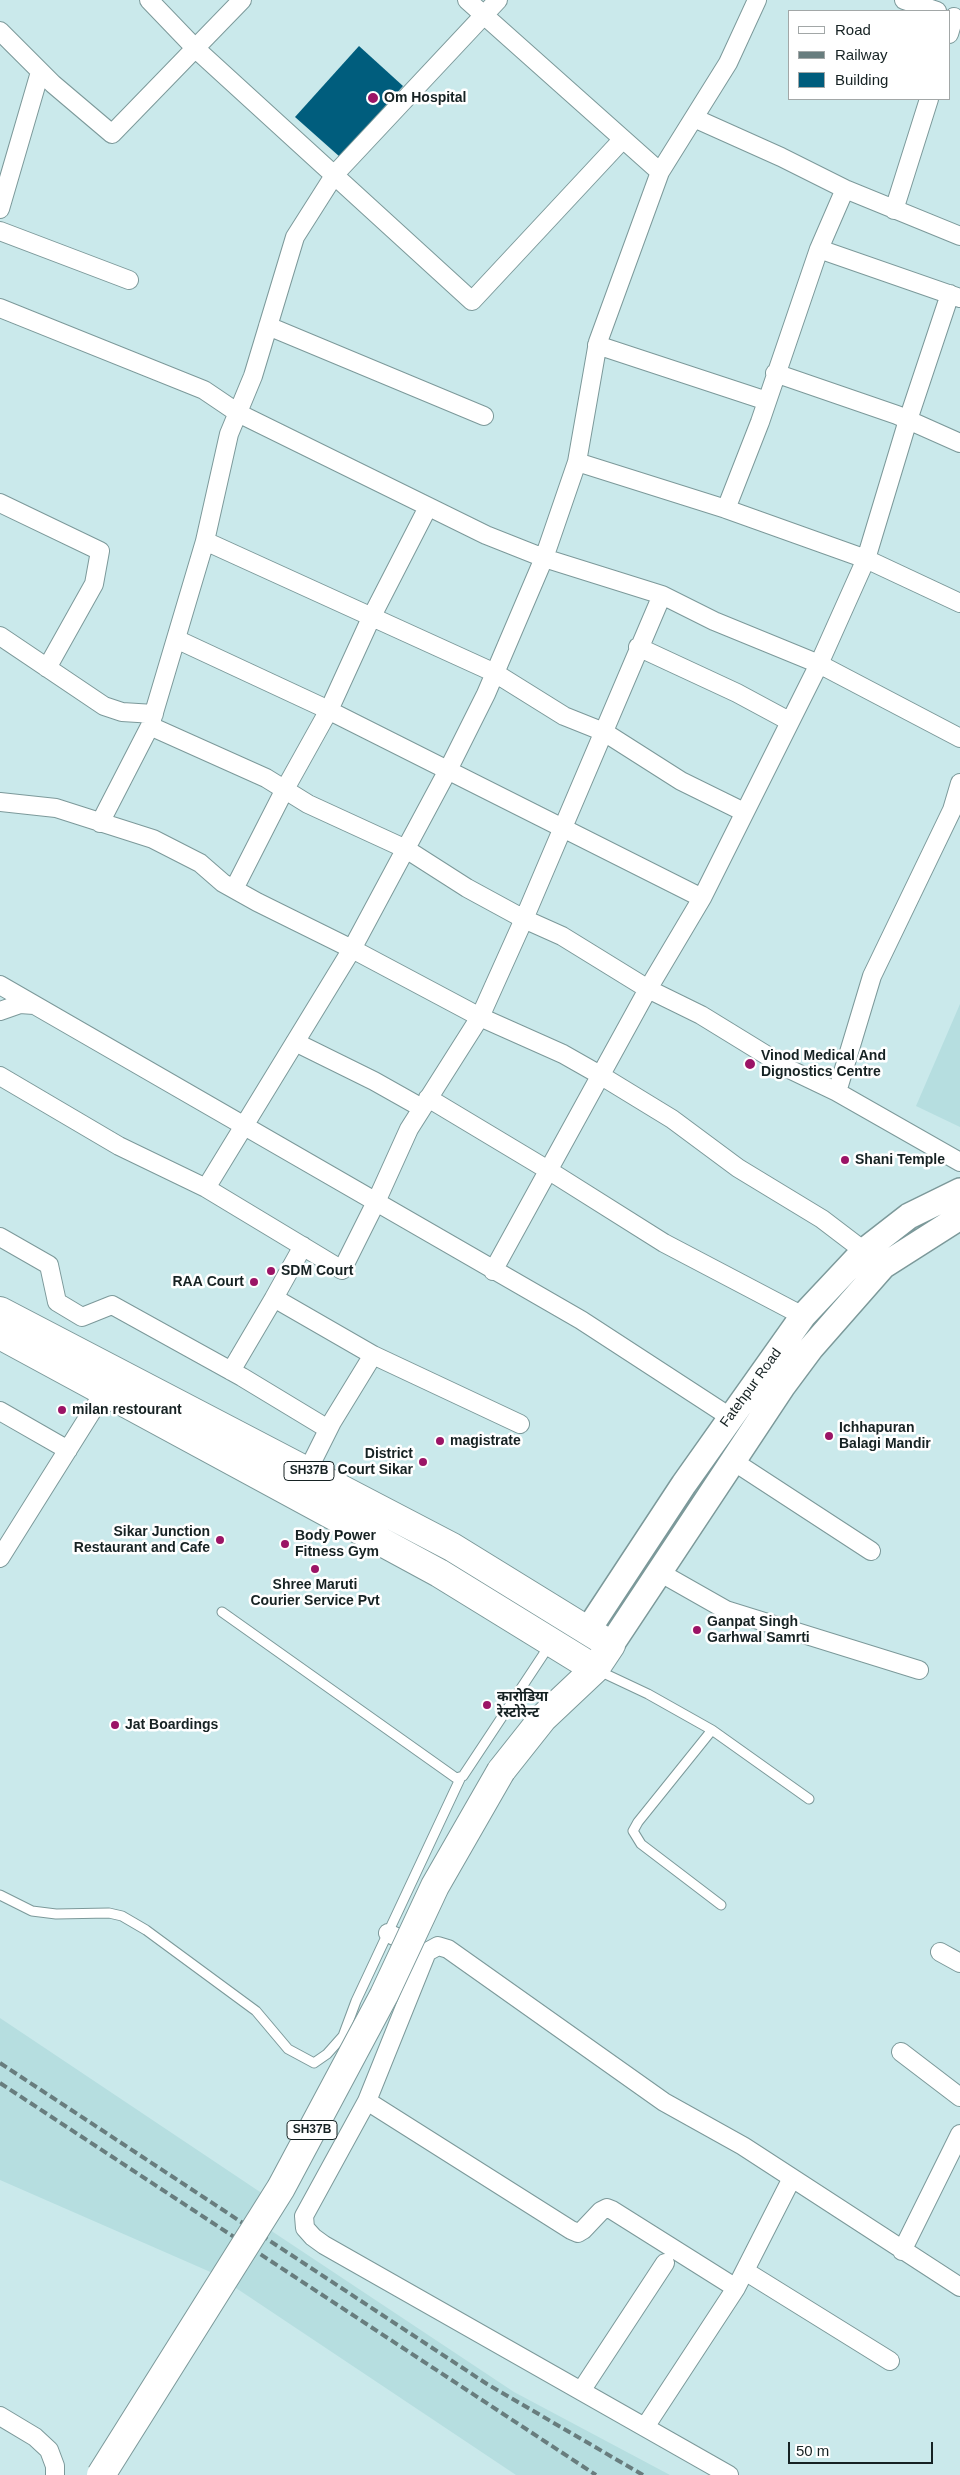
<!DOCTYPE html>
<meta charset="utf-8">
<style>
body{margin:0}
#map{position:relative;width:960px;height:2475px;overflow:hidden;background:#cae9eb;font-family:Arial,sans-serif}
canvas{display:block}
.legend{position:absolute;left:788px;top:10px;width:162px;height:90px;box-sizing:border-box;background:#fff;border:1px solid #a2a7a7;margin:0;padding:6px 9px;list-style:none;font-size:15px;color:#162223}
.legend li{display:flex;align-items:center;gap:10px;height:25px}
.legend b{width:25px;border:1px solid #a2a7a7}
.scale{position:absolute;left:788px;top:2442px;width:145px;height:22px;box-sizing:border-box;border:2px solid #162223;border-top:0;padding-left:6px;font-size:15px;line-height:18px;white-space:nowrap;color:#162223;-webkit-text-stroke:4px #fff;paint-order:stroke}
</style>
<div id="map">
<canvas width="960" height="2475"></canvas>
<ul class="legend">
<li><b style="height:6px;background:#fff"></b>Road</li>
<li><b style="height:6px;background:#687d7e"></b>Railway</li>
<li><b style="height:14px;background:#005d7d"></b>Building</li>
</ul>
<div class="scale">50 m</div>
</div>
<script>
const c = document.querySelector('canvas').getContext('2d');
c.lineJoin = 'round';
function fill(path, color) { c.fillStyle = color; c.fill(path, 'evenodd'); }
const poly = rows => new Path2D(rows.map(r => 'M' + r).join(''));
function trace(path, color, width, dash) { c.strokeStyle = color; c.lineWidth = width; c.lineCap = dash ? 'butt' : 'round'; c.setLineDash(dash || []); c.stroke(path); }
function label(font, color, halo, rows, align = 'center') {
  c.font = font + ' Arial,"Noto Sans Devanagari",sans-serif'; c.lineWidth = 5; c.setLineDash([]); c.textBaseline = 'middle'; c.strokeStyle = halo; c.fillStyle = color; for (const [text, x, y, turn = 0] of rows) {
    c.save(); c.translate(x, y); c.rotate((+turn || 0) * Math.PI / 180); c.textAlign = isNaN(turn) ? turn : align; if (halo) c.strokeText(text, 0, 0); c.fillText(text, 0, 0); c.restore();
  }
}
const built = poly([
 [960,1004,960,1127,916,1106],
 [0,2018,281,2206,267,2228,514,2392,670,2475,516,2475,215,2274,0,2180]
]);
const building = poly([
 [359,46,403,86,340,157,295,117]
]);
const lane = poly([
 [222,1612,456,1778,463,1776,549,1646],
 [597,1670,648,1694,712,1730,809,1799],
 [712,1730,638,1822,633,1831,641,1844,721,1905],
 [0,1895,32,1911,56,1914,109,1913,122,1916,146,1930,256,2011,288,2049,314,2063,327,2054,343,2036,356,2001,460,1779]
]);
const street = poly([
 [149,0,196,49,472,301,623,139],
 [467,0,660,172],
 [757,0,728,63,660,172,598,342,577,462,726,509,866,559,960,603],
 [904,0,937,11],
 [0,31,53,84,112,134,242,0],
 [949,34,954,17],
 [694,118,781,157,845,189,960,236],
 [0,209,40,72],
 [894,210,929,99],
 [0,231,129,280],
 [819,249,960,298],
 [0,308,204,390,238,413,486,535,544,558,662,595,714,621,819,664,960,738],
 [268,326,484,416],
 [597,345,767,401],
 [775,373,897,415,960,443],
 [0,503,100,551,94,584,47,668],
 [726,509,760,422,819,249,845,189],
 [205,541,495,673,564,716,604,732,681,781,744,812],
 [0,636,104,706,122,712,154,714],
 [176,639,320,706,702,898],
 [638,647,737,693,789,721],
 [150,726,266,778,308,804,406,849,467,888,524,919,562,936,648,989,701,1015,789,1069,837,1092,960,1162],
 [0,802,56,808,153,839,200,863,223,883,257,902,356,951,480,1017,563,1054,600,1075,672,1119,738,1168,822,1219,864,1251],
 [100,823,150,726,205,541,229,434,253,376,295,237,335,174,498,0],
 [234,889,285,789,329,710,371,618,428,507],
 [0,985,581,1320,730,1417],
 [0,1011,20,1004,34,1005],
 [295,1042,374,1081,422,1108],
 [0,1076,119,1146,206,1188,342,1270,376,1202,409,1129,480,1017,524,919,662,595],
 [837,1092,872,976,952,810,960,783],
 [428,1098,548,1170,664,1243,803,1316],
 [206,1188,352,949,448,770,486,694,544,558,577,462],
 [0,1237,49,1265,57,1302,82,1317,112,1305,242,1377,328,1429],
 [303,1246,274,1298,373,1355,332,1422,308,1470],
 [493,1271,648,989,702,898,819,664,866,559,908,420,950,294],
 [373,1355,520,1424],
 [231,1371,274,1298],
 [0,1411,68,1450],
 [733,1461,871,1551],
 [0,1558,104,1392],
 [659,1572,726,1610,919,1670],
 [388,1933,417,1947],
 [940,1952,960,1963],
 [901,2052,960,2097],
 [367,2101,571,2230,578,2233,583,2230,601,2211,607,2208,612,2210,736,2288],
 [902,2251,960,2134],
 [745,2271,890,2361],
 [581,2391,665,2263],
 [0,2416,35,2437,49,2450,55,2466,55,2475],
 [645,2427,736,2288,792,2178],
 [729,2475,324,2245,313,2237,305,2228,304,2216,367,2101,427,1952,438,1946,448,1949,664,2102,743,2146,960,2287]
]);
const secondary = poly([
 [588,1630,684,1484,803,1316,864,1251,909,1216,960,1191],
 [611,1645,782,1387,811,1348,883,1266,960,1217]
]);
const primary = poly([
 [0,1311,452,1547,611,1645,595,1669,543,1718,501,1771],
 [0,1335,439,1573,595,1669]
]);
const rail = poly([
 [0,2063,487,2384,643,2475],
 [0,2083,596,2475]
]);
const primaryBridge = poly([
 [101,2475,281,2188,384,1995,435,1886,501,1771]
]);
const markers = [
 [373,98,6,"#9b1466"],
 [750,1064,6,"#9b1466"],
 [845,1160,5,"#9b1466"],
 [271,1271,5,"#9b1466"],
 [254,1282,5,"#9b1466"],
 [62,1410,5,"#9b1466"],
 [829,1436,5,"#9b1466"],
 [440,1441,5,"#9b1466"],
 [423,1462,5,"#9b1466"],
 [220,1540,5,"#9b1466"],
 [285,1544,5,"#9b1466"],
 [315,1569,5,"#9b1466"],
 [697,1630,5,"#9b1466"],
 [487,1705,5,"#9b1466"],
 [115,1725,5,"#9b1466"]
];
const shields = [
 [309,1471,50],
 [312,2130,50]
];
const shieldNames = [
 ["SH37B",309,1471],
 ["SH37B",312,2130]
];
const poiNames = [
 ["Om Hospital",384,98],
 ["Vinod Medical And",761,1056],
 ["Dignostics Centre",761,1072],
 ["Shani Temple",855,1160],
 ["SDM Court",281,1271],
 ["RAA Court",244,1282,"right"],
 ["milan restourant",72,1410],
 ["Ichhapuran",839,1428],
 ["Balagi Mandir",839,1444],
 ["magistrate",450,1441],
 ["District",413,1454,"right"],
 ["Court Sikar",413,1470,"right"],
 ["Sikar Junction",210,1532,"right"],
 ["Restaurant and Cafe",210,1548,"right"],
 ["Body Power",295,1536],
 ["Fitness Gym",295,1552],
 ["Shree Maruti",315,1585,"center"],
 ["Courier Service Pvt",315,1601,"center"],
 ["Ganpat Singh",707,1622],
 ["Garhwal Samrti",707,1638],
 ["कारोडिया",497,1697],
 ["रेस्टोरेन्ट",497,1713],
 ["Jat Boardings",125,1725]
];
const streetNames = [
 ["Fatehpur Road",751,1388,-54]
];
fill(built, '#b6dee0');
fill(building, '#005d7d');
trace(lane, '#7c999a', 11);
trace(street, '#7c999a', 20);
trace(secondary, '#7c999a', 28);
trace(primary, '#7c999a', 30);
trace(lane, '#fff', 9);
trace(street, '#fff', 18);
trace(secondary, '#fff', 25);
trace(primary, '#fff', 28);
trace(rail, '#687d7e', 4, [8, 4]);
trace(primaryBridge, '#7c999a', 30, []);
trace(primaryBridge, '#fff', 28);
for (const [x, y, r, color] of markers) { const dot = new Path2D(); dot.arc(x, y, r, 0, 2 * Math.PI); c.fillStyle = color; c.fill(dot); trace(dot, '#fff', 2); }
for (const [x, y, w] of shields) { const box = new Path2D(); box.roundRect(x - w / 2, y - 9.5, w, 19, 4); c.fillStyle = '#fff'; c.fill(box); trace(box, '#162223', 1); }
label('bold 12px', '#162223', null, shieldNames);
label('bold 14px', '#162223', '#fff', poiNames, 'left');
label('14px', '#162223', '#fff', streetNames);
</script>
